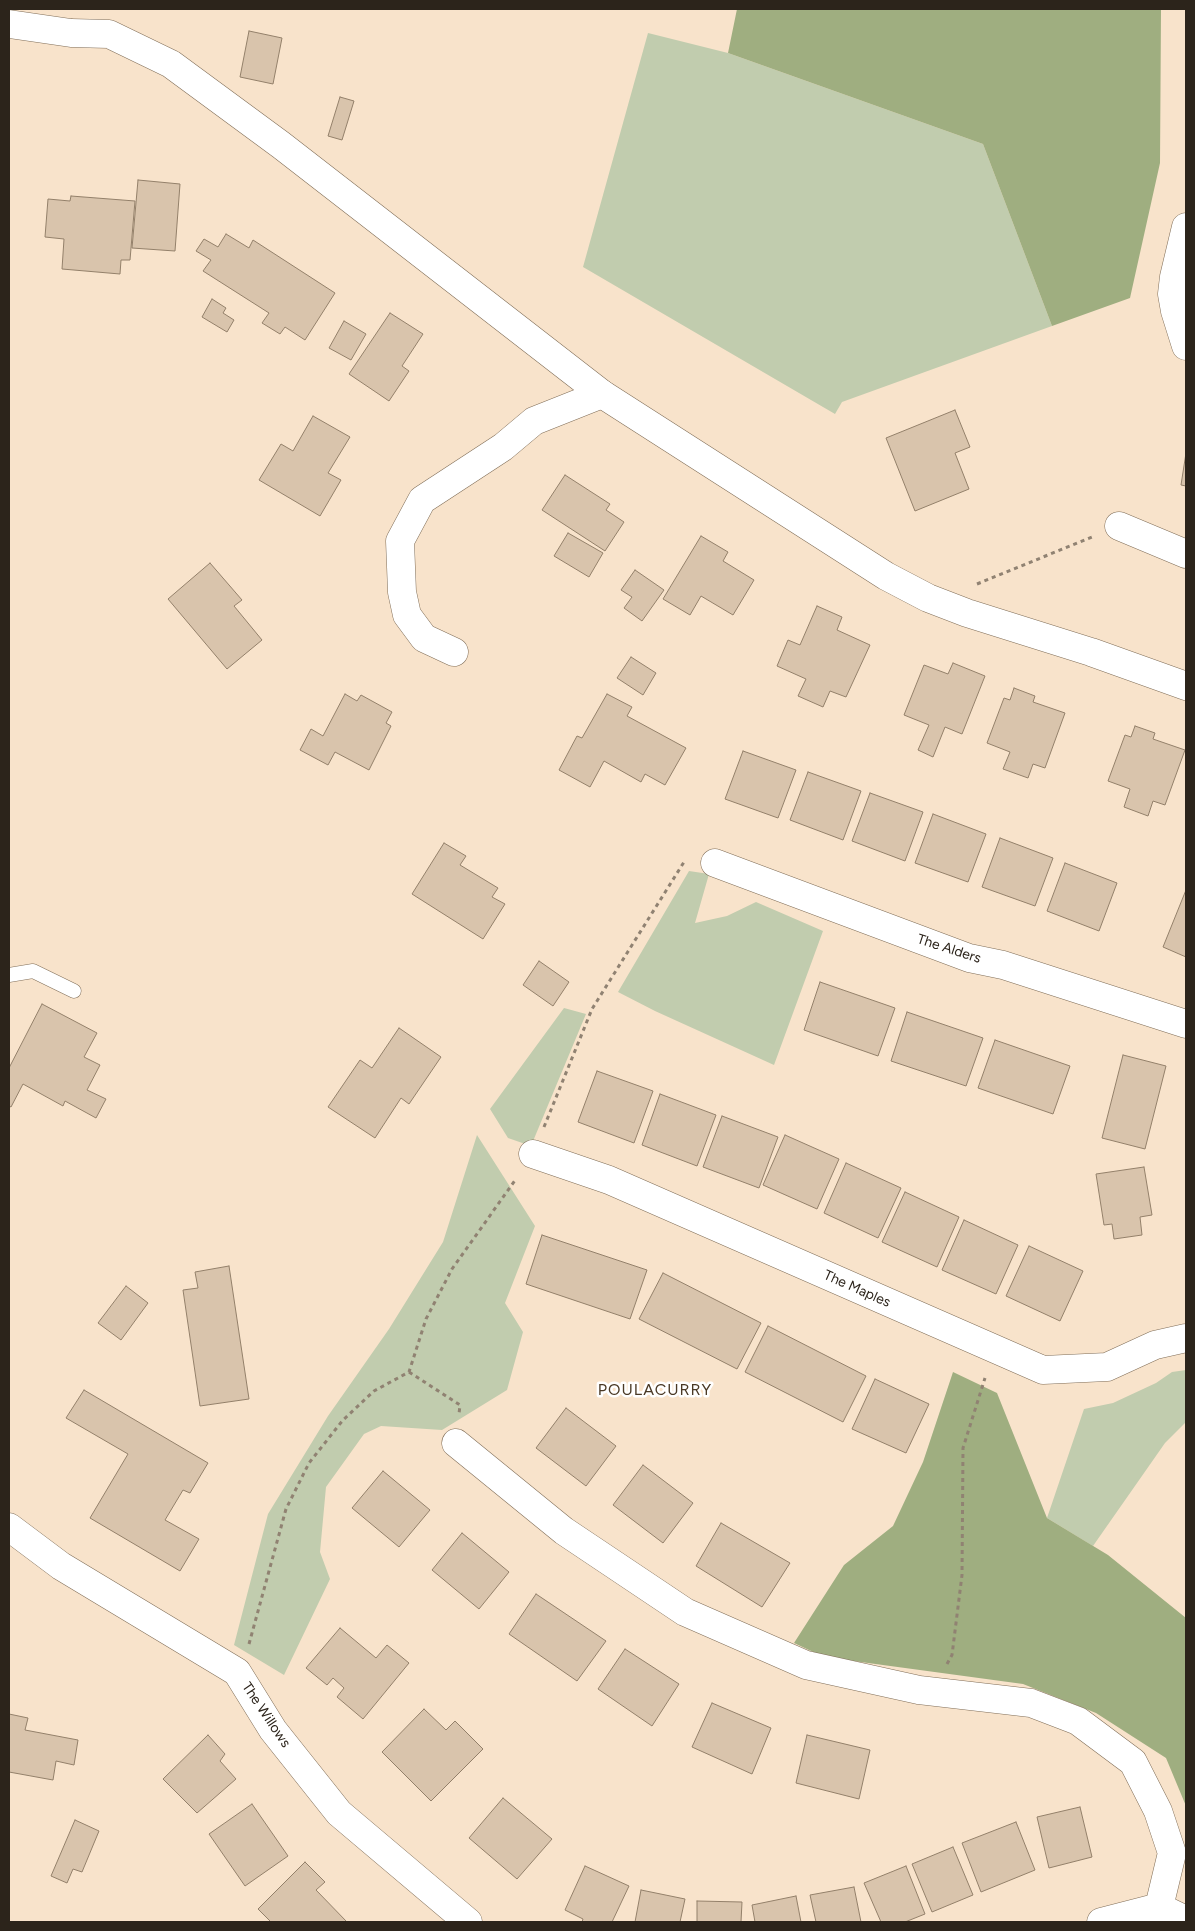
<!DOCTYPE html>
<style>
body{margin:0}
#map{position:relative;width:1195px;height:1931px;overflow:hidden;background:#f8e3cb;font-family:Figtree,sans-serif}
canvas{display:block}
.frame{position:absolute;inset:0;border:10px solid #2c241b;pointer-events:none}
</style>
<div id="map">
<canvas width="1195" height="1931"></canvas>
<div class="frame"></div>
</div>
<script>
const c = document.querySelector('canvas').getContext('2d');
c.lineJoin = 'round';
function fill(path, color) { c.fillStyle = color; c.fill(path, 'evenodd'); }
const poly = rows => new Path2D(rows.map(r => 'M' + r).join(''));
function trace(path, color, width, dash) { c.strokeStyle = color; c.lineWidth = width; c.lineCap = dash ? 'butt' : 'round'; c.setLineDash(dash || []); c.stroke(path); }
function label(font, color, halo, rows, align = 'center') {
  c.font = font + ' Figtree,sans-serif'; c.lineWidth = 5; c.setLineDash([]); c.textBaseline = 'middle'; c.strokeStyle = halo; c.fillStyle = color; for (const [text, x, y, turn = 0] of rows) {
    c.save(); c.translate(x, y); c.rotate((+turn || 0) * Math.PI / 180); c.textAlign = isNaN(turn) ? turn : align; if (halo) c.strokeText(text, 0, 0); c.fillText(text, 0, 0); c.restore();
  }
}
const green = poly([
 [648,33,728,53,983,144,1052,326,842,402,835,414,583,267],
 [689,871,709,874,695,923,727,916,756,902,823,931,774,1065,655,1011,618,992],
 [564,1008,586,1014,531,1146,508,1138,490,1109],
 [477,1135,535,1226,505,1303,523,1332,507,1390,442,1430,381,1426,364,1434,326,1487,320,1552,330,1579,284,1675,234,1645,268,1514,328,1416,389,1329,443,1242],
 [1186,1370,1186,1422,1165,1443,1093,1546,1047,1518,1084,1409,1113,1403,1156,1383,1172,1372]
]);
const forest = poly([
 [737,9,1161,9,1160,163,1130,298,1052,326,983,144,728,53],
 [953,1372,997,1393,1047,1518,1108,1555,1186,1618,1186,1806,1166,1758,1096,1713,1023,1684,824,1657,794,1643,844,1565,893,1526,923,1462]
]);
const building = poly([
 [249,31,282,38,273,84,240,77,249,31],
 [340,97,354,101,342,140,328,136,340,97],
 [138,180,180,184,175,251,132,248,138,180],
 [71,196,135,201,130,260,121,260,120,274,62,269,64,239,45,237,48,199,70,201,71,196],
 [226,234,249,248,253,240,335,293,305,340,285,327,280,334,262,323,269,313,203,271,211,260,196,251,204,239,218,247,226,234],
 [212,299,226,308,223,313,234,320,227,332,202,317,212,299],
 [390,313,423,334,402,366,409,371,389,401,349,374,390,313],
 [344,321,366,334,351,360,329,348,344,321],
 [955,410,970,447,955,453,969,489,915,511,886,438,955,410],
 [313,416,350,437,328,473,341,480,320,516,259,480,281,444,293,451,313,416],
 [1186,453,1186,486,1181,485,1186,453],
 [565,475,610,504,606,510,624,522,605,551,542,510,565,475],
 [568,533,603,553,589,577,554,556,568,533],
 [701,536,728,552,723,561,754,580,733,615,701,596,690,615,663,599,701,536],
 [210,563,242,600,234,606,262,640,227,669,168,599,210,563],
 [635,570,664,590,642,621,624,608,632,597,621,590,635,570],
 [817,606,842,617,837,630,870,645,846,697,830,691,823,707,798,696,806,679,777,666,788,640,800,645,817,606],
 [631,657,656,673,643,695,617,678,631,657],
 [953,663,985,676,962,734,945,727,933,757,918,750,929,725,904,715,924,665,948,674,953,663],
 [1014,688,1035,696,1033,702,1065,713,1045,768,1033,764,1028,778,1003,769,1010,752,987,743,1004,698,1010,700,1014,688],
 [345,694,357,701,361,695,392,712,386,723,391,726,369,770,335,752,328,765,300,750,311,729,323,736,345,694],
 [607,694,632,707,627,716,686,748,665,785,645,774,641,782,604,761,590,787,559,770,577,736,582,738,607,694],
 [1135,726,1155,733,1153,739,1185,750,1165,805,1153,801,1148,816,1124,807,1130,789,1108,781,1125,735,1131,737,1135,726],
 [743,751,796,770,778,818,725,799,743,751],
 [808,772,861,791,843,840,790,820,808,772],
 [870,793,923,812,905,861,852,841,870,793],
 [933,814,986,834,968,882,915,863,933,814],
 [1000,838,1053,858,1035,906,982,887,1000,838],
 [444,843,466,856,460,865,498,888,492,897,505,904,483,939,412,894,444,843],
 [1065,863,1117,883,1099,931,1047,911,1065,863],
 [1186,890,1186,957,1163,947,1186,890],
 [539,961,569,982,553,1006,523,985,539,961],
 [820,982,895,1008,878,1056,804,1030,820,982],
 [42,1004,97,1033,84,1057,100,1065,87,1090,106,1099,96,1118,65,1101,63,1106,23,1084,11,1107,9,1106,9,1068,42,1004],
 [907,1012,983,1038,966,1086,891,1061,907,1012],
 [399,1028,441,1057,409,1104,401,1098,375,1138,328,1107,360,1060,372,1068,399,1028],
 [995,1040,1070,1066,1053,1114,978,1088,995,1040],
 [1123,1055,1166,1066,1145,1149,1102,1138,1123,1055],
 [597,1071,653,1091,634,1143,578,1122,597,1071],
 [660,1094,716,1115,697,1166,642,1145,660,1094],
 [722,1116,778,1137,759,1188,703,1167,722,1116],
 [785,1135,839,1159,817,1209,763,1185,785,1135],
 [846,1163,901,1188,878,1238,824,1213,846,1163],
 [1144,1167,1152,1215,1140,1217,1142,1235,1114,1239,1112,1224,1104,1225,1096,1174,1144,1167],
 [905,1192,959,1217,937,1267,882,1242,905,1192],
 [964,1220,1018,1245,996,1294,942,1270,964,1220],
 [542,1235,647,1270,630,1319,526,1284,542,1235],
 [1029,1246,1083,1271,1060,1321,1006,1296,1029,1246],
 [229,1266,249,1399,200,1406,183,1290,198,1288,195,1272,229,1266],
 [663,1273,761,1323,737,1369,639,1319,663,1273],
 [126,1286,148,1303,121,1340,98,1323,126,1286],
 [768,1326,866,1376,843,1422,745,1372,768,1326],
 [875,1379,929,1404,906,1453,852,1429,875,1379],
 [84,1390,208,1463,190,1493,183,1490,165,1520,199,1539,180,1571,90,1518,128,1454,66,1418,84,1390],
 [566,1408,616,1446,586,1486,536,1448,566,1408],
 [643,1465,693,1503,663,1543,613,1505,643,1465],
 [383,1471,430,1510,399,1547,352,1508,383,1471],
 [721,1523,790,1563,762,1607,696,1566,721,1523],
 [462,1533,509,1572,479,1609,432,1570,462,1533],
 [536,1594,606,1641,577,1681,509,1634,536,1594],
 [340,1628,376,1658,387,1645,409,1663,363,1719,337,1697,344,1688,333,1678,327,1685,306,1668,340,1628],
 [625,1649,679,1684,652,1726,598,1689,625,1649],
 [712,1703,771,1728,752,1774,692,1747,712,1703],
 [424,1709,446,1730,455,1721,483,1749,431,1801,382,1752,424,1709],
 [9,1714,28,1718,25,1730,78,1740,74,1765,56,1761,53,1780,9,1772,9,1714],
 [208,1735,225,1754,220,1761,236,1779,197,1813,163,1779,208,1735],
 [807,1735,870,1750,859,1799,796,1783,807,1735],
 [503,1798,552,1839,517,1879,469,1838,503,1798],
 [252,1804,288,1856,245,1886,209,1834,252,1804],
 [1080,1807,1092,1857,1049,1868,1037,1817,1080,1807],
 [75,1820,99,1831,82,1872,73,1869,67,1883,51,1876,75,1820],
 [1016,1822,1035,1870,981,1892,962,1843,1016,1822],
 [953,1847,973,1895,932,1912,912,1864,953,1847],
 [305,1862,325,1882,316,1890,347,1922,271,1922,258,1909,305,1862],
 [585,1866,629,1886,612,1922,582,1922,583,1919,565,1910,585,1866],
 [906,1866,925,1914,905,1922,881,1922,864,1883,906,1866],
 [854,1887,861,1922,816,1922,810,1895,854,1887],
 [641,1890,685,1899,680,1922,635,1922,641,1890],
 [796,1896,801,1922,755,1922,752,1905,796,1896],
 [697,1901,742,1902,741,1922,697,1922,697,1901]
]);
const path = poly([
 [977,584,1092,537],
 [544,1127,592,1009,684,862],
 [409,1372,460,1405,459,1414],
 [249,1644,286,1509,309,1463,343,1420,374,1391,409,1372,426,1319,452,1269,516,1179],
 [947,1664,952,1655,962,1575,963,1448,985,1378]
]);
const lane = poly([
 [9,975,33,971,74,991]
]);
const street = poly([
 [1186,227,1174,277,1172,294,1175,311,1186,346],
 [1119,526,1186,554],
 [454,652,424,638,407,615,402,592,400,541,422,500,503,447,534,421,602,394],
 [715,863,969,958,1003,965,1186,1024],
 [533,1154,609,1180,1043,1370,1107,1367,1155,1345,1186,1338],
 [456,1443,564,1531,685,1612,806,1665,919,1690,1031,1703,1078,1721,1133,1762,1158,1811,1172,1853,1159,1907],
 [9,1527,61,1566,237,1672,273,1730,339,1813,468,1922],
 [1101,1922,1159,1907,1186,1920]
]);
const secondary = poly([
 [9,24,71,33,109,34,171,64,281,145,602,394,886,576,928,598,967,613,1091,652,1186,686]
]);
const streetNames = [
 ["The Alders",949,949,18],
 ["The Maples",857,1289,24],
 ["The Willows",266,1715,56]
];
const quarterNames = [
 ["POULACURRY",655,1390]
];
fill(green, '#c1ccae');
fill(forest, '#9fae80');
fill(building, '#d9c4ac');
trace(building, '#93806a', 1);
trace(lane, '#806e58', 15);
trace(street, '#806e58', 29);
trace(secondary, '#806e58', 29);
trace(path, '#908272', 3, [4, 4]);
trace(lane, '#fff', 14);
trace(street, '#fff', 28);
trace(secondary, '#fff', 28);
label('14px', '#2c241b', '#fff', streetNames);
c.letterSpacing = '1px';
label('16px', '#4a3925', '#fff', quarterNames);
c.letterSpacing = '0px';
</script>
